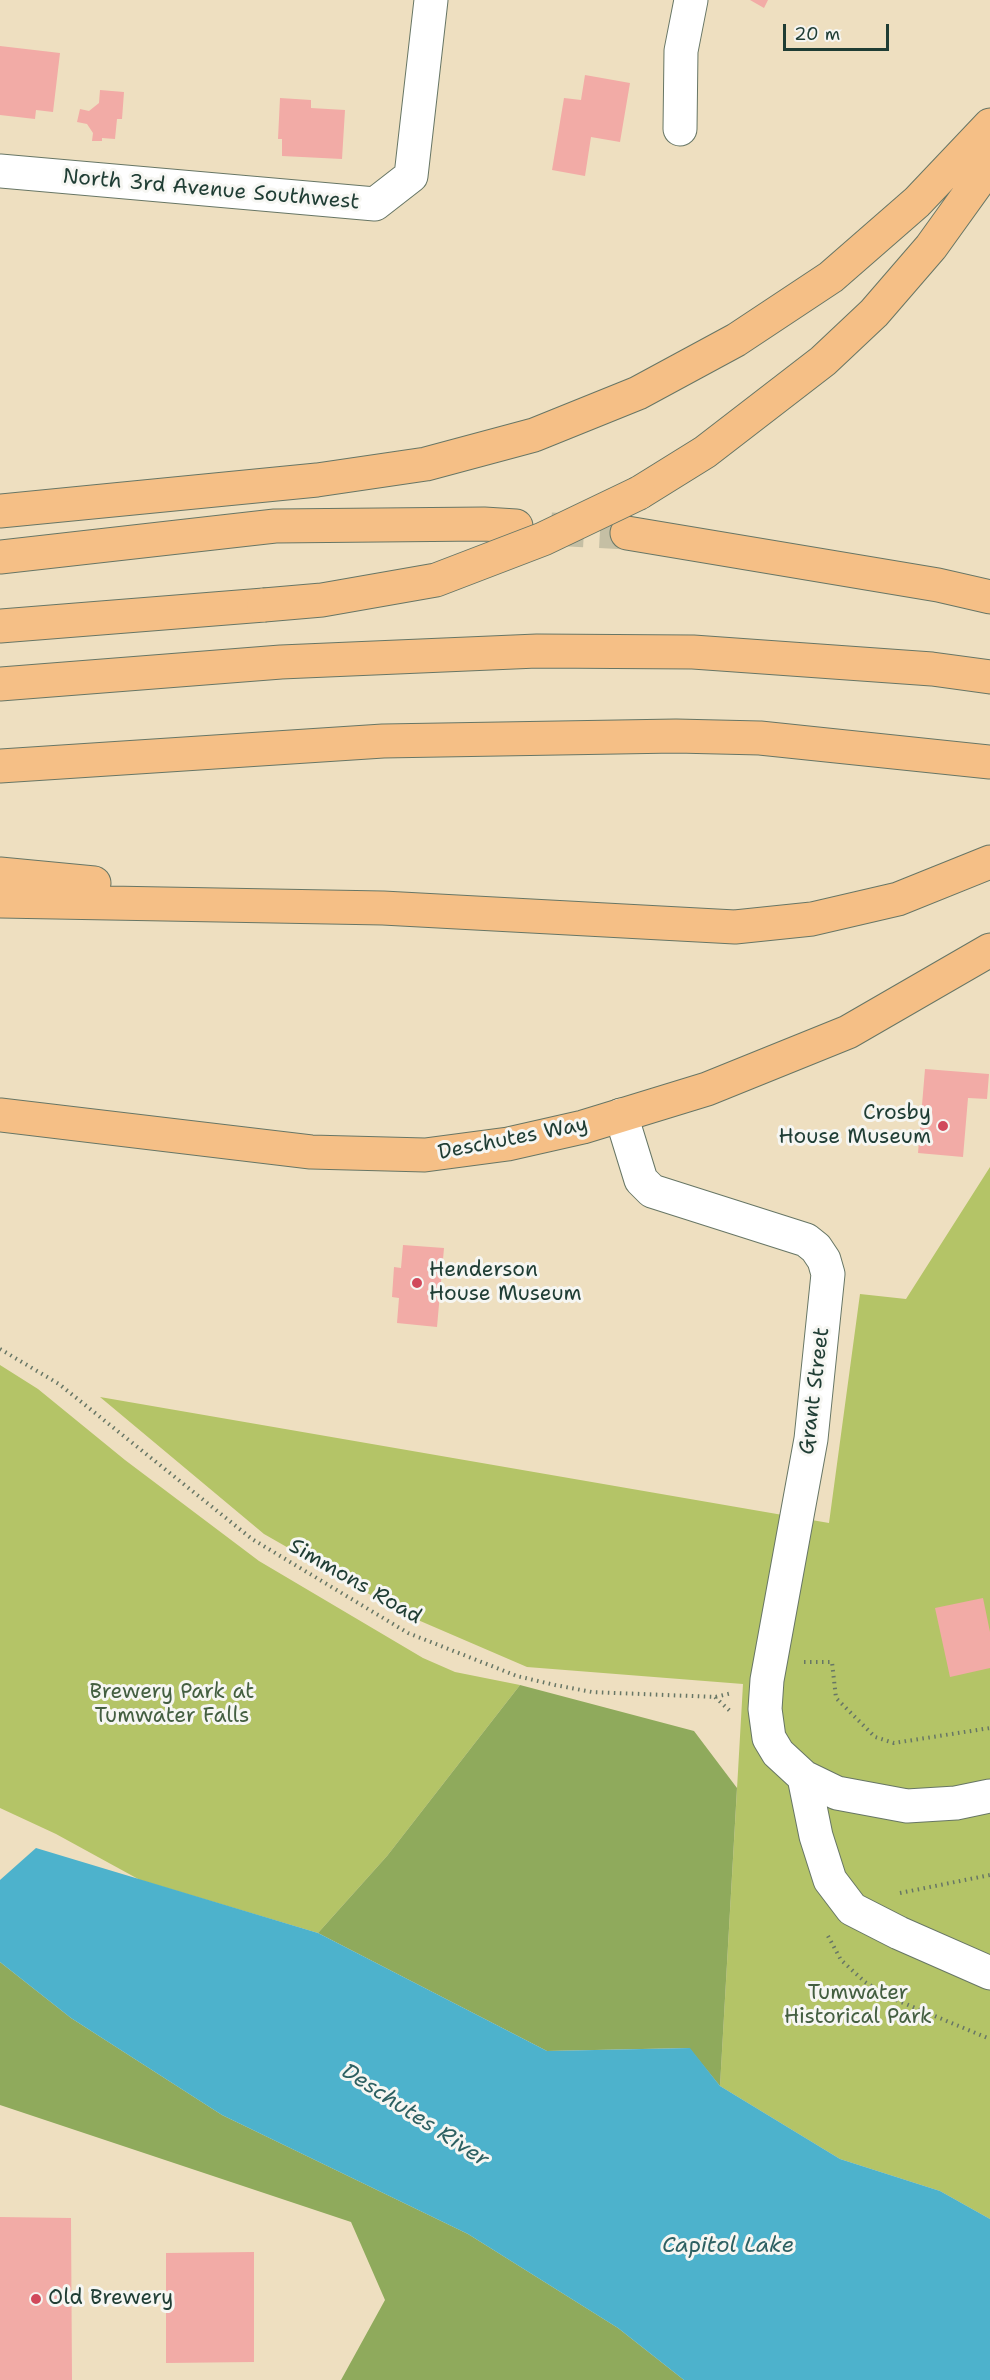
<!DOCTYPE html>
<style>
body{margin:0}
#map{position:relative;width:990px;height:2380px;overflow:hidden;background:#eedfc0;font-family:"Shantell Sans",sans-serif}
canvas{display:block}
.scale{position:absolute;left:783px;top:24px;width:106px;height:27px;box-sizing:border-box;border:3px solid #1f3d34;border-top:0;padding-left:8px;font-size:18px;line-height:21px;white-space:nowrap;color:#1f3d34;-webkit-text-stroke:4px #f6f6f2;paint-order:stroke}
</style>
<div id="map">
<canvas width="990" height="2380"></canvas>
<div class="scale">20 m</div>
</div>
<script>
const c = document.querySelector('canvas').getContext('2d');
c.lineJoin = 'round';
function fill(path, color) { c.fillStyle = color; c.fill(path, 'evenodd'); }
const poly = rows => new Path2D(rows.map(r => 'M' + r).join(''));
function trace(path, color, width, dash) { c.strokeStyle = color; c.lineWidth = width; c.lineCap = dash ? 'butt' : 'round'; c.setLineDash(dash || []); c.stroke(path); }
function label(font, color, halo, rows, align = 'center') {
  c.font = font + ' "Shantell Sans",sans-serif'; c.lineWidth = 6; c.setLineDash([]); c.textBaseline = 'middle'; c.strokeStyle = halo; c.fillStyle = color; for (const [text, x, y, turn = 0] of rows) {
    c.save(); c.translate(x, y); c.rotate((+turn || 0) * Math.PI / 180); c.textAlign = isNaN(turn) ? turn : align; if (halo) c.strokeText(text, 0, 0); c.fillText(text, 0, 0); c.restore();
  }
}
const green = poly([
 [990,1167,990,2219,940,2191,840,2159,720,2086,743,1684,527,1667,404,1614,264,1534,100,1397,829,1523,860,1294,906,1299],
 [0,1365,38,1389,125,1460,259,1561,423,1658,455,1672,520,1685,387,1856,318,1933,140,1880,56,1834,0,1808]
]);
const forest = poly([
 [520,1685,694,1731,737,1788,720,2086,689,2048,547,2051,318,1933,387,1856],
 [0,1962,71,2018,222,2115,468,2234,618,2328,684,2380,341,2380,385,2300,351,2222,0,2105]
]);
const water = poly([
 [36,1848,318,1933,547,2051,690,2048,720,2086,840,2159,940,2191,990,2219,990,2380,684,2380,618,2328,468,2234,222,2115,71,2018,0,1962,0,1880]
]);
const building = poly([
 [750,0,768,0,764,8],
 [0,46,60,53,53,112,36,110,35,119,0,115],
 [585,75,630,83,620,142,591,137,585,176,552,170,564,98,581,100],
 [100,90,124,92,122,119,117,119,115,139,102,138,102,141,92,141,93,133,87,124,77,122,80,109,89,111,99,103],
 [280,98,311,100,311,108,345,110,342,159,282,156,282,139,278,139],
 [925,1069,989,1074,987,1099,968,1098,963,1157,918,1153],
 [403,1245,444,1248,437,1327,397,1323,399,1298,392,1297,394,1267,401,1268],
 [983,1598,990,1632,990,1668,950,1677,935,1608],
 [0,2217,71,2218,72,2380,0,2380],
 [254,2252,254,2362,166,2363,166,2253]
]);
const highwayTunnel = poly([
 [551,529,627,533]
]);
const path = poly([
 [0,1349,59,1384,252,1539,408,1633,517,1676,555,1685,592,1692,715,1697,732,1693],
 [804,1662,832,1662,836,1698,875,1737,894,1743,990,1728],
 [715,1697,730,1711],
 [900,1893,990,1875],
 [828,1936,841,1960,865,1982,889,1997,990,2039]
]);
const minor = poly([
 [680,129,681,51,691,0],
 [0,171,375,204,411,176,431,0],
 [621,1115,641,1180,652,1191,806,1240,816,1248,824,1260,828,1274,811,1439,767,1680,765,1709,769,1738,778,1753,804,1777,837,1793,907,1806,956,1803,990,1796],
 [804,1777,816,1836,830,1880,852,1909,899,1933,990,1973]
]);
const major = poly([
 [0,1115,311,1152,425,1155,508,1144,583,1127,707,1089,848,1032,990,950]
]);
const highway = poly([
 [639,493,705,452,823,361,874,313,931,247,990,165],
 [0,511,317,480,426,464,534,435,638,393,736,340,831,277,917,202,990,125],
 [627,533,938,585,990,597],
 [0,557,275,526,484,524,516,526],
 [0,626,264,605],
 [0,684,281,662,537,651,693,652,932,669,990,677],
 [0,766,383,741,676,736,760,738,990,762],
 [0,874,94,883],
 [0,901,383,908,735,927,812,919,898,899,990,862]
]);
const highwayBridge = poly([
 [264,605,322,600,436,580,543,539,639,493]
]);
const markers = [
 [943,1126,6,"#d1495b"],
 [417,1283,6,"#d1495b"],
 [36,2299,6,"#d1495b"]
];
const streetNames = [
 ["North 3rd Avenue Southwest",211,190,5],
 ["Deschutes Way",513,1139,-11],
 ["Grant Street",815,1391,-83],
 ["Simmons Road",355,1582,30]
];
const poiNames = [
 ["Crosby",931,1114,"right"],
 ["House Museum",931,1138,"right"],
 ["Henderson",429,1271],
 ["House Museum",429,1295],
 ["Old Brewery",48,2299]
];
const parkNames = [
 ["Brewery Park at",172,1693],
 ["Tumwater Falls",172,1717],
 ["Tumwater",858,1994],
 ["Historical Park",858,2018]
];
const waterNames = [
 ["Deschutes River",415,2116,33],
 ["Capitol Lake",728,2246]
];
fill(green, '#b4c467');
fill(forest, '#8faa5c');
fill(water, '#4db2cc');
fill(building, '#f2aba6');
trace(highwayTunnel, '#c5bfa4', 33, [33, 16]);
trace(minor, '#677665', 35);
trace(major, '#677665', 35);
trace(highway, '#677665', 35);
trace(path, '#677665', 4, [1.5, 4.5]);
trace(minor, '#fff', 33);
trace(major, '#f5bf86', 33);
trace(highway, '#f5bf86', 33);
trace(highwayBridge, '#677665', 35, []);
trace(highwayBridge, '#f5bf86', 33);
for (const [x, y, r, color] of markers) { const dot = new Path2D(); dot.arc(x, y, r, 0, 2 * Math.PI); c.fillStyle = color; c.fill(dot); trace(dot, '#f6f6f2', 2); }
label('21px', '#1f3d34', '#f6f6f2', streetNames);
label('21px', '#1f3d34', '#f6f6f2', poiNames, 'left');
label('21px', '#445f41', '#f6f6f2', parkNames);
label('italic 22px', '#2d6062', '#f6f6f2', waterNames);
</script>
